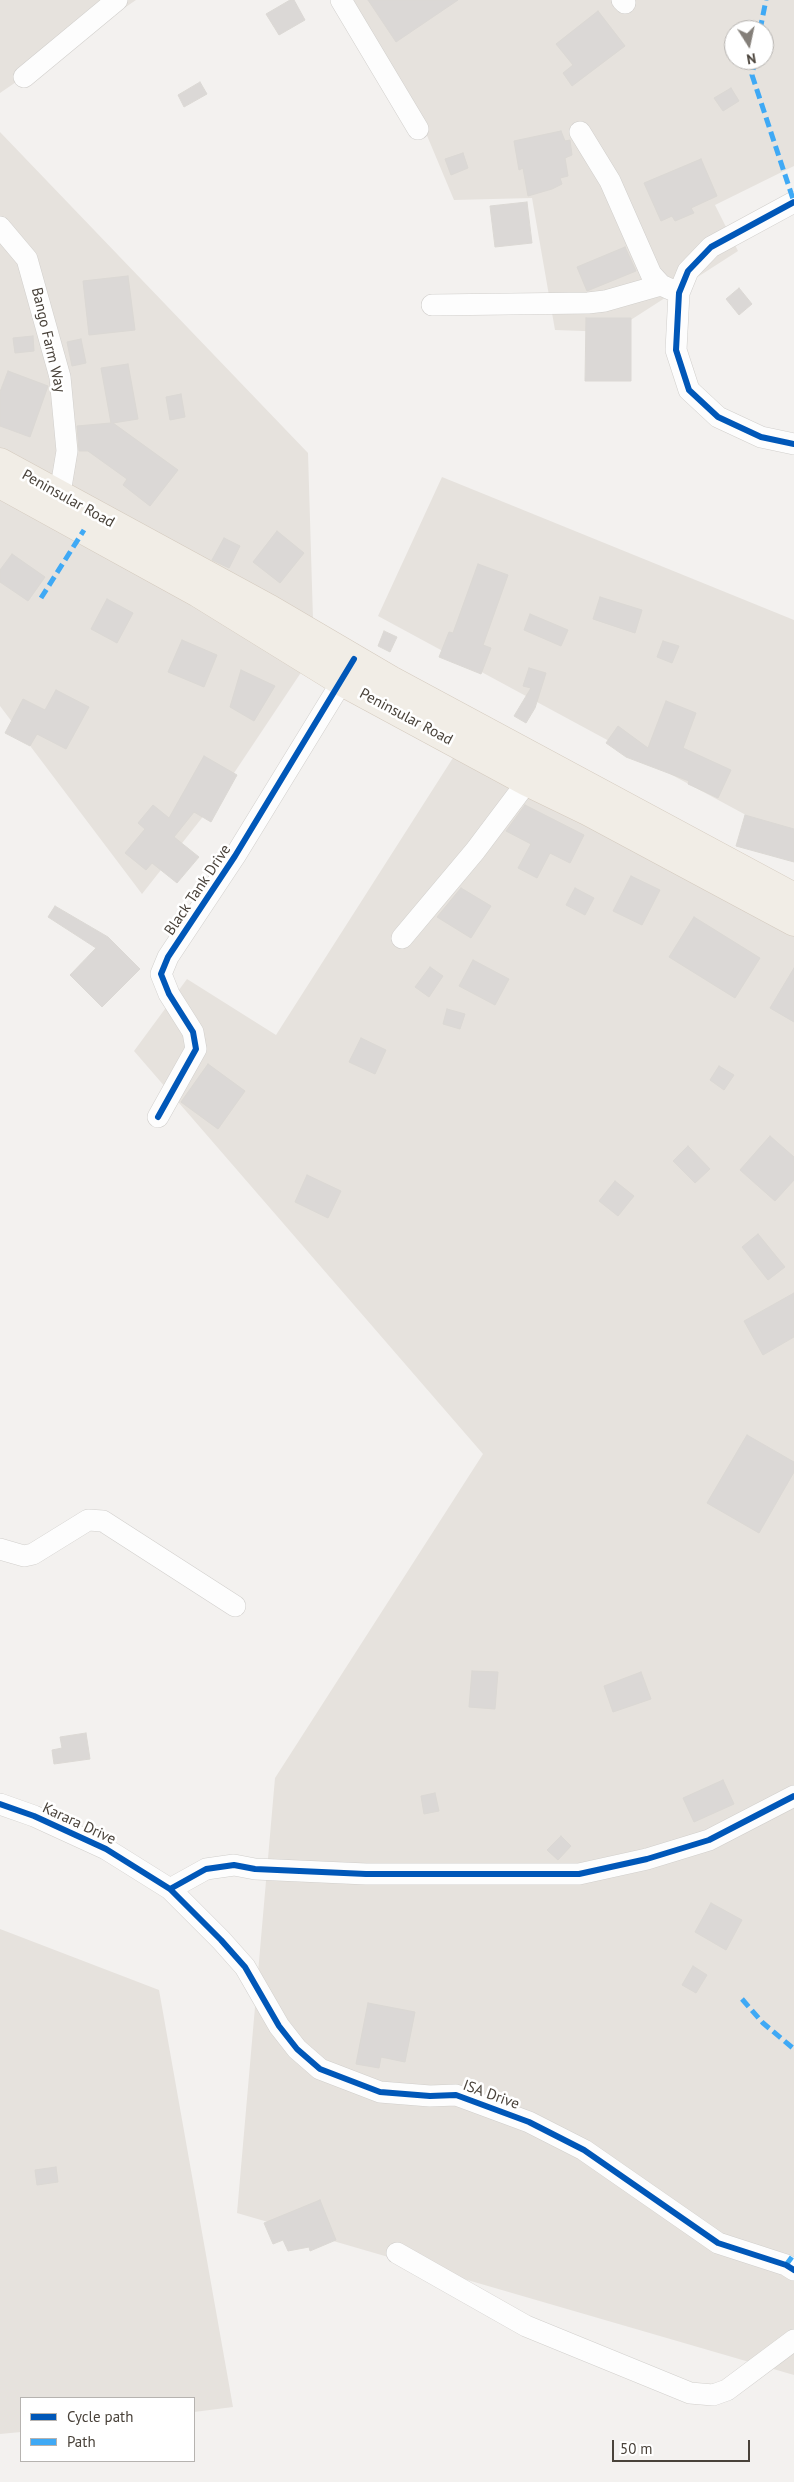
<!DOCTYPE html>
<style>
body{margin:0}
#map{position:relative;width:794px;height:2482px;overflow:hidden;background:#f3f1ef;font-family:"PT Sans",sans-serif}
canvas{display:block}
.legend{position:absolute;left:20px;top:2397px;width:175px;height:65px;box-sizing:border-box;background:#fff;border:1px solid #b6b3b0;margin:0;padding:6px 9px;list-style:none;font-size:15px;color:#49423a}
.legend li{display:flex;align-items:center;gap:10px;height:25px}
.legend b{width:25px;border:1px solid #b6b3b0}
.north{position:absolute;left:724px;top:20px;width:50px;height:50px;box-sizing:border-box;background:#fff;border:1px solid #b6b3b0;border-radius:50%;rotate:170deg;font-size:14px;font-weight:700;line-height:20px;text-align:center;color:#49423a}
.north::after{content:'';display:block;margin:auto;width:18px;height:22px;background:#847f79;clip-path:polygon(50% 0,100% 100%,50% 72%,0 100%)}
.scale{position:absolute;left:612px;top:2440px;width:138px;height:22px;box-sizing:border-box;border:2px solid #49423a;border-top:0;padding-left:6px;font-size:15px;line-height:18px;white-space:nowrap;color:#49423a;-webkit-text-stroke:4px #fff;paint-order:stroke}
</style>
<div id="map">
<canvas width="794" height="2482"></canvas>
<ul class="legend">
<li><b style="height:6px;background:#0057b8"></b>Cycle path</li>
<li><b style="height:6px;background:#3fa9f5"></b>Path</li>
</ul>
<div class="north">N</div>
<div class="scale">50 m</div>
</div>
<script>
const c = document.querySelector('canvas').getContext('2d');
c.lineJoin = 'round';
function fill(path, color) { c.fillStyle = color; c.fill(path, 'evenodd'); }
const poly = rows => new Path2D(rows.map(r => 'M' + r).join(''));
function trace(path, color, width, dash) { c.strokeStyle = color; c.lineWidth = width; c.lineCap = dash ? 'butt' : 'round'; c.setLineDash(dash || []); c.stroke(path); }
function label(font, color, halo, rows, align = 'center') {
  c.font = font + ' "PT Sans",sans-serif'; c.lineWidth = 5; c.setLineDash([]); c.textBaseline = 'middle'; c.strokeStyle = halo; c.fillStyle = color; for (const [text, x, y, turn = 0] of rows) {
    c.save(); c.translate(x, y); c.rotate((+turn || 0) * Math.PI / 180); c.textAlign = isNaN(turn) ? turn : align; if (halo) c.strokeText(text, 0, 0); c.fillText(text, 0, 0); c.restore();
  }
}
const residential = poly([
 [0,0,136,0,0,93],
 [346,0,794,0,794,166,715,205,738,251,612,332,555,330,532,198,454,200,410,95],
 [734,30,764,30,764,60,734,60],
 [0,132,308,453,314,653,216,800,142,894,0,706],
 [442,477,794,620,794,841,378,616],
 [465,739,794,912,794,2375,237,2213,275,1778,483,1454,134,1051,187,979,276,1035],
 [0,1929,159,1990,233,2407,194,2412,194,2398,21,2398,21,2432,0,2434]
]);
const building = poly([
 [290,0,294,0,305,20,279,35,266,14,290,0],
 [368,0,458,0,396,42,368,0],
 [598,11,625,46,572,86,563,73,573,65,556,44,598,11],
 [200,82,207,94,184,107,178,95,200,82],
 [731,88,739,101,723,111,714,98,731,88],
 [561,131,565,141,570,140,572,155,565,158,568,176,560,178,562,184,552,189,528,196,523,168,519,170,514,141,561,131],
 [463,153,468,168,451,175,445,159,463,153],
 [701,159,717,196,691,208,694,213,675,221,672,216,661,221,644,183,701,159],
 [527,202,532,243,495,247,490,206,527,202],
 [625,247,636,271,587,291,577,267,625,247],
 [128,276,135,330,89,335,83,281,128,276],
 [739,288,752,304,739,315,726,299,739,288],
 [586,318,631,318,631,381,585,381,586,318],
 [33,336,34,351,15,353,13,338,33,336],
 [81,339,86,363,72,366,67,342,81,339],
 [128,364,138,419,113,423,178,470,150,506,123,485,127,479,88,451,79,451,77,426,111,423,101,368,128,364],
 [8,371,48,386,30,437,0,426,0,392,8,371],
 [181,394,185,417,170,420,166,397,181,394],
 [277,531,304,553,280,583,253,562,277,531],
 [224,538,240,546,229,568,212,560,224,538],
 [12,554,45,577,28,601,0,582,0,570,12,554],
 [478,564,508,575,483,645,491,648,481,674,439,657,449,632,453,633,478,564],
 [600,597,642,610,635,633,593,619,600,597],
 [107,599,133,613,117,643,91,629,107,599],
 [530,614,568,630,561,646,524,630,530,614],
 [384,631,397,637,390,652,378,646,384,631],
 [182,640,217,655,204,687,168,672,182,640],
 [663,641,679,646,672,663,657,657,663,641],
 [529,668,546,673,535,708,526,723,514,716,531,688,523,686,529,668],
 [241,670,275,686,254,721,230,707,241,670],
 [56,690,89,707,66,749,37,734,30,746,5,733,23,699,45,710,56,690],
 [666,701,696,713,683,748,731,770,718,798,688,784,689,781,626,757,606,743,618,726,648,748,666,701],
 [204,756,237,775,211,822,194,812,174,837,199,857,177,883,152,863,146,870,125,853,145,829,138,823,153,805,169,818,204,756],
 [525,805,584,835,570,863,550,853,537,878,518,868,531,844,506,831,525,805],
 [745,815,794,829,794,862,736,846,745,815],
 [631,876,660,890,642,925,613,911,631,876],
 [461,888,491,906,471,938,437,917,461,888],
 [575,888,594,898,585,915,566,905,575,888],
 [55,906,108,937,140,969,102,1007,70,975,96,948,48,917,55,906],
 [694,917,760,958,735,998,669,957,694,917],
 [473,960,509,979,495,1005,459,986,473,960],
 [430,967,443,976,429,997,415,987,430,967],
 [794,968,794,1022,770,1008,794,968],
 [447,1009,465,1014,460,1029,443,1024,447,1009],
 [361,1038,386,1050,375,1074,349,1062,361,1038],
 [208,1064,245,1091,218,1129,181,1102,208,1064],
 [719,1066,734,1075,724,1090,710,1080,719,1066],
 [770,1136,794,1157,794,1180,775,1201,740,1170,770,1136],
 [688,1146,710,1169,695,1183,673,1161,688,1146],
 [307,1175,341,1191,328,1218,295,1202,307,1175],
 [615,1181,634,1196,618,1216,599,1201,615,1181],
 [758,1234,785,1267,768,1280,742,1247,758,1234],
 [794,1293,794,1337,763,1355,744,1321,794,1293],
 [747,1435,794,1462,794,1472,759,1533,707,1503,747,1435],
 [472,1671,498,1672,495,1709,469,1707,472,1671],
 [641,1672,651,1699,613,1712,604,1686,641,1672],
 [86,1733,90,1759,54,1764,52,1750,62,1748,60,1737,86,1733],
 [723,1780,734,1804,694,1822,683,1798,723,1780],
 [435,1793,439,1811,424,1814,421,1796,435,1793],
 [561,1836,571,1846,558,1860,547,1850,561,1836],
 [711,1903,742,1920,726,1950,695,1932,711,1903],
 [693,1966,707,1975,696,1993,682,1985,693,1966],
 [368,2003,415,2012,405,2062,381,2057,379,2068,356,2064,368,2003],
 [56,2167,58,2182,37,2185,35,2170,56,2167],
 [320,2200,336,2240,310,2251,309,2247,288,2251,283,2240,273,2244,264,2223,320,2200]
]);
const minor = poly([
 [341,0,418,129],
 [622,0,625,3],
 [24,77,117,0],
 [580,132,610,181,651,274,661,285,672,290],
 [794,202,711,247,688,271,679,293,676,350,689,390,718,417,761,437,794,444],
 [0,227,27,259,60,377,67,451,60,493],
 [432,305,588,303,605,301,661,285],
 [402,938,475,851,527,782],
 [158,1117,196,1049,193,1032,169,994,161,974,168,957,235,856,349,670],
 [0,1549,24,1556,33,1554,88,1520,103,1521,235,1606],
 [0,1804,34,1816,106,1849,170,1889,221,1940,245,1967,279,2026,297,2049,320,2069,380,2092,430,2096,456,2095,529,2122,584,2150,718,2243,786,2265,794,2270],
 [170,1889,206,1869,234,1865,255,1869,366,1874,579,1874,647,1859,709,1840,794,1796],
 [397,2253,526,2326,690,2393,713,2395,727,2390,794,2340]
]);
const primary = poly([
 [0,462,270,609,391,680,794,897],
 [0,484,198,593,342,682,527,782,589,812,794,922]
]);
const quiet = poly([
 [760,30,766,0],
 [755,60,752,75,794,202],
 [41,598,84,530],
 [742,1999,763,2023,794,2049],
 [786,2265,794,2254]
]);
const cycleway = poly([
 [794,202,711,247,688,271,679,293,676,350,689,390,718,417,761,437,794,444],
 [158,1117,196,1049,193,1032,169,994,161,974,168,957,235,856,354,659],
 [0,1804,34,1816,106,1849,170,1889,221,1940,245,1967,279,2026,297,2049,320,2069,380,2092,430,2096,456,2095,529,2122,584,2150,718,2243,786,2265,794,2270],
 [170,1889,206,1869,234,1865,255,1869,366,1874,579,1874,647,1859,709,1840,794,1796]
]);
const streetNames = [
 ["Bango Farm Way",48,340,77],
 ["Peninsular Road",68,499,29],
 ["Peninsular Road",406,717,28],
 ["Black Tank Drive",198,890,-56],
 ["Karara Drive",79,1824,25],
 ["ISA Drive",491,2095,20]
];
fill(residential, '#e6e2dd');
fill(building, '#dbd8d6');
trace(building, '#dbd8d4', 1);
trace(minor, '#d1cfcc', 22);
trace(primary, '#d4cabe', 29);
trace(minor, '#fdfdfd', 21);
trace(primary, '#f1ede6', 28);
trace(quiet, '#3fa9f5', 5, [10, 5]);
trace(cycleway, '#0057b8', 6);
label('15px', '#49423a', '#fff', streetNames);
</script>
